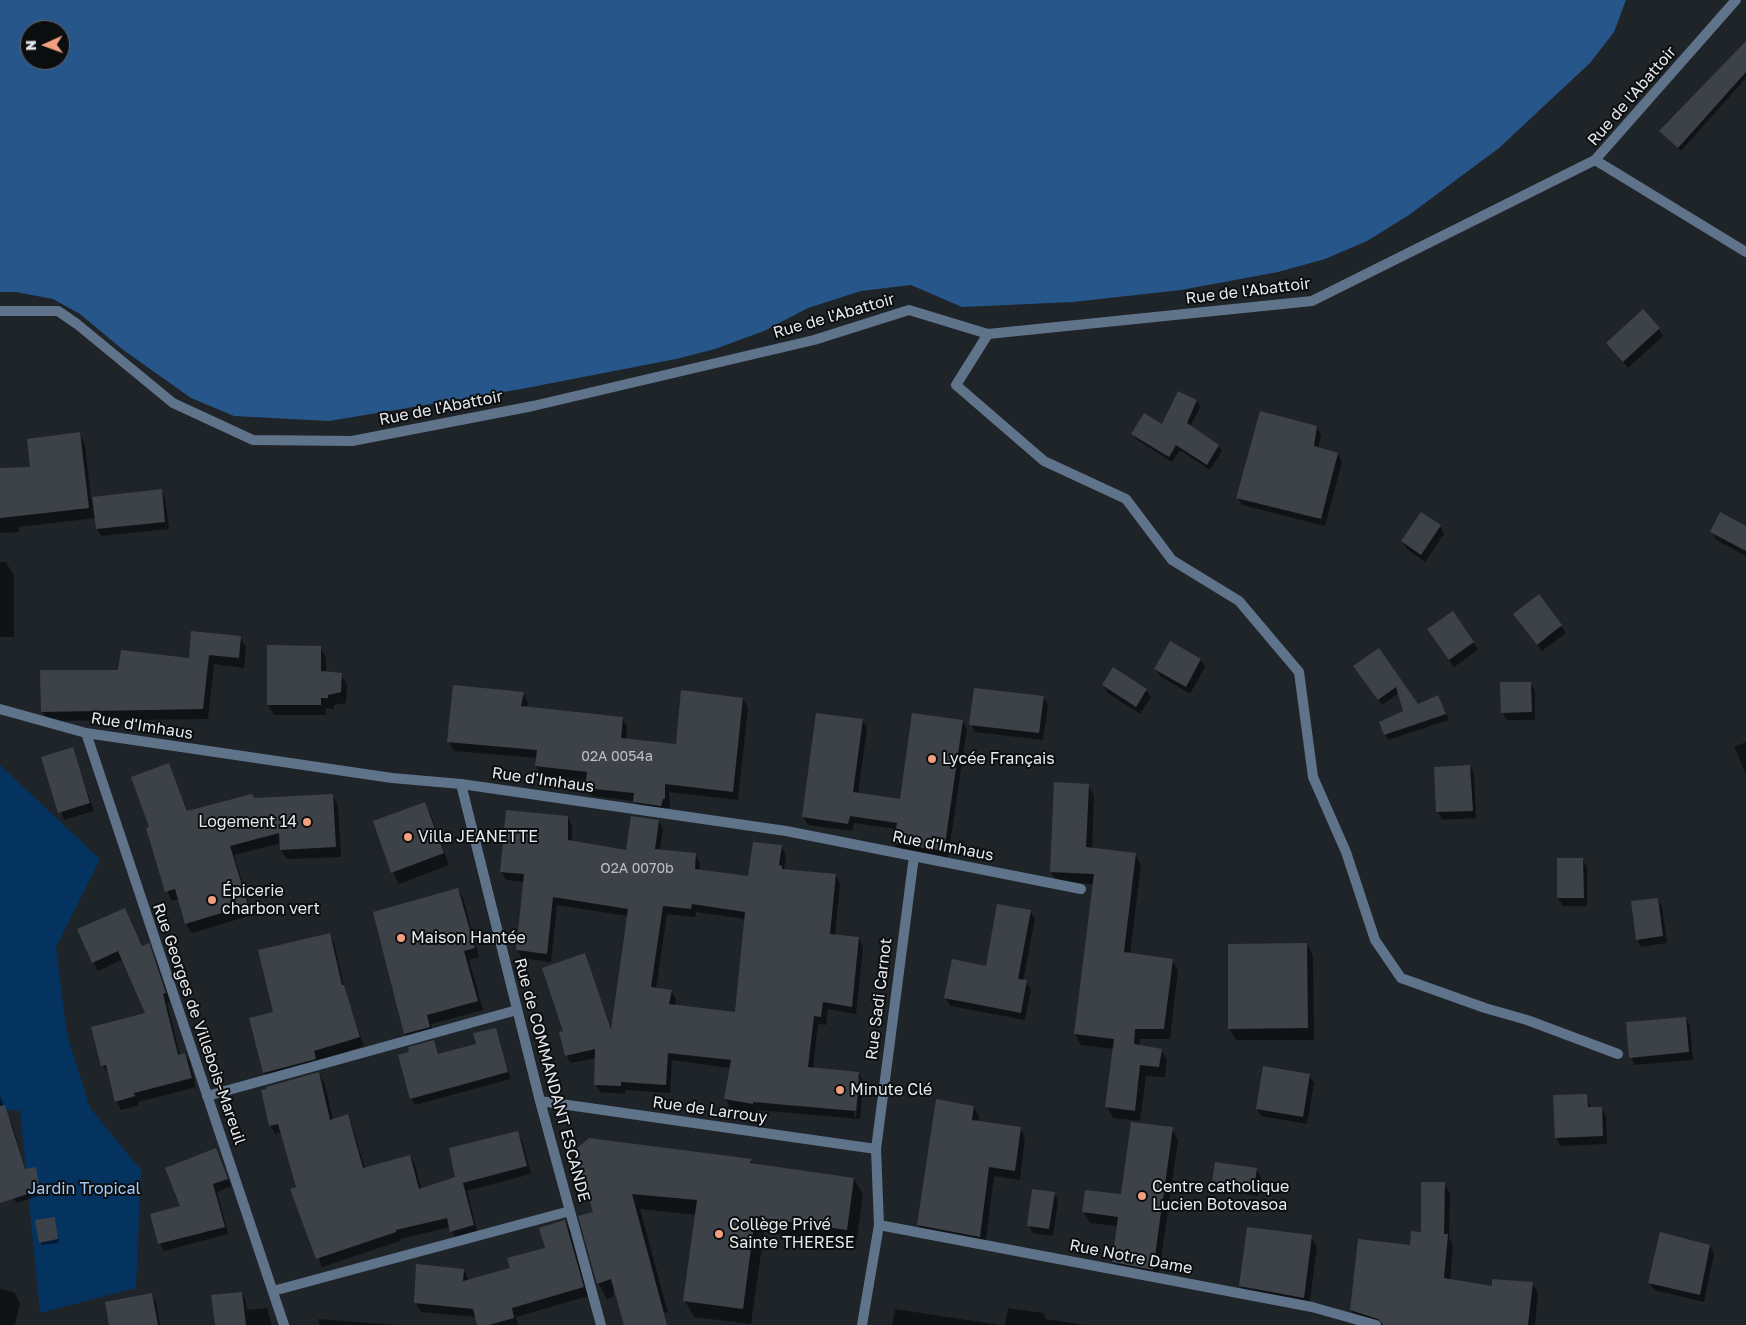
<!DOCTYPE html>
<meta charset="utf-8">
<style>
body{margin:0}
#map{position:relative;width:1746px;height:1325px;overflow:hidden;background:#1f2429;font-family:"Golos Text",sans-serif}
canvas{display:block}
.north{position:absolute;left:20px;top:20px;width:50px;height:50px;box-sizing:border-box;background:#0b0d0f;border:1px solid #636568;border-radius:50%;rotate:268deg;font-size:14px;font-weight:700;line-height:20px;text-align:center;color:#e7eaed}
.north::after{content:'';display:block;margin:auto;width:18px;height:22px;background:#f2a080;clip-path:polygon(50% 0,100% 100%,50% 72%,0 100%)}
</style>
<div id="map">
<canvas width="1746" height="1325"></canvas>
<div class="north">N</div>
</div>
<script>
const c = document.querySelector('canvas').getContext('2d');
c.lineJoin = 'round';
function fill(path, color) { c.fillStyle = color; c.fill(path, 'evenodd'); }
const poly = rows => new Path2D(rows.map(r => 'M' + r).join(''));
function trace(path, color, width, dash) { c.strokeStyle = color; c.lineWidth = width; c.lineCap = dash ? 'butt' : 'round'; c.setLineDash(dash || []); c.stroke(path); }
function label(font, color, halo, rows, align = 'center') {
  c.font = font + ' "Golos Text",sans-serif'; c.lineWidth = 4; c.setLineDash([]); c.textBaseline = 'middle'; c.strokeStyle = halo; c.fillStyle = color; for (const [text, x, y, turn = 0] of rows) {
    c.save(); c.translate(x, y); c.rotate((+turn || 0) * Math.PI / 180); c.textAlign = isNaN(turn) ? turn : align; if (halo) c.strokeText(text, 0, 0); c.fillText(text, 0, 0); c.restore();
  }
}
const green = poly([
 [0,765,100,859,56,947,67,1034,90,1108,141,1170,136,1288,40,1313,20,1111,0,1109]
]);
const water = poly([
 [0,0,1626,0,1614,32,1590,63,1499,148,1409,215,1367,241,1325,259,1278,272,1181,290,1073,302,962,307,911,285,861,291,808,308,764,331,715,349,676,359,521,389,329,421,234,416,191,398,122,349,80,314,53,299,16,292,0,292],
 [30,30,60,30,60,60,30,60]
]);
const shadow = poly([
 [1746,43,1746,78,1681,151,1661,131],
 [1659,329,1663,336,1628,368,1608,343],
 [1178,393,1197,401,1200,407,1190,427,1218,446,1222,451,1210,470,1180,450,1172,462,1136,439,1133,434,1163,426],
 [1317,427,1321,435,1318,449,1338,454,1342,462,1325,526,1242,505,1238,498],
 [79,434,85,444,91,498,161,490,165,498,169,529,101,536,97,529,96,518,19,527,19,532,0,533,0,469,31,468],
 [1440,526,1444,534,1425,562,1407,549,1402,541],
 [1746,527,1746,556,1716,540,1712,532],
 [0,562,6,562,14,576,14,637,0,637],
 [1539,596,1566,633,1542,651,1519,622],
 [240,637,246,647,244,668,214,664,208,719,48,721,42,711,119,671,190,659],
 [1433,637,1473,642,1478,650,1454,667],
 [320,647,326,658,326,673,341,674,347,685,346,703,334,705,334,709,326,708,326,715,274,715,268,705],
 [1378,649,1418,705,1441,703,1449,720,1388,740,1385,734,1405,711,1399,693,1382,705,1359,672],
 [1201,660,1205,667,1190,694,1160,676,1155,669],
 [1530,683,1535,691,1535,720,1507,720,1502,712],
 [1103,685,1146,690,1151,697,1140,714,1108,693],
 [454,686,523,693,528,702,527,708,622,718,627,727,626,740,677,745,743,699,748,708,738,800,669,792,670,807,667,808,666,814,639,811,634,801,592,796,587,787,587,780,541,775,536,766,537,758,454,751,449,742],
 [1043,697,1048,705,1043,740,975,732,971,724],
 [862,720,867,728,858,794,901,800,962,721,967,729,948,858,899,851,894,843,897,829,854,823,852,831,808,825,803,817],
 [1746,742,1746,774,1734,747],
 [72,748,94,811,64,820,43,757],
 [169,764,188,812,254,800,333,796,338,805,341,857,287,859,281,850,281,843,234,855,252,915,192,933,186,924,179,899,172,901,167,891,151,828],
 [1470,766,1474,773,1476,818,1442,820,1438,812,1435,768],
 [1088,785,1094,796,1092,849,1135,854,1141,865,1130,954,1172,960,1178,970,1170,1039,1140,1039,1140,1046,1161,1050,1167,1060,1165,1077,1146,1076,1140,1121,1113,1118,1107,1107,1114,1049,1081,1045,1075,1034,1094,884,1057,882,1051,872],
 [424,803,431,815,449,865,399,884,393,872],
 [568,817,572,826,572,842,627,851,659,821,663,829,660,851,695,854,700,863,699,870,749,878,781,846,786,855,784,870,836,876,840,884,835,935,859,938,863,947,856,1014,828,1009,826,1025,818,1024,813,1068,859,1073,863,1081,860,1119,757,1110,757,1112,730,1107,725,1099,731,1068,672,1060,670,1093,625,1090,625,1094,600,1092,595,1084,596,1058,571,1063,566,1055,564,1032,585,955,612,1030,628,916,557,905,551,962,522,958,517,950,525,882,506,880,501,872],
 [696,912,746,919,736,1013,675,1006,676,999,671,991,656,989,667,914,695,917],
 [858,1079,860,1079,856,1117,854,1117],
 [1582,859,1587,867,1587,906,1563,906,1558,898,1558,860],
 [458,889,463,898,479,957,469,960,483,1010,431,1024,434,1036,410,1043,405,1034,375,913],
 [1658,899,1662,907,1667,943,1641,947,1637,939],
 [125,909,143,947,148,945,154,955,170,1002,167,1003,180,1056,185,1054,190,1063,196,1087,138,1102,139,1105,121,1110,116,1101,109,1074,103,1066,93,1028,147,1014,123,959,98,971,93,962],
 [1030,911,1035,919,1023,981,1026,982,1031,989,1025,1020,950,1006,946,998,987,967],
 [329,934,334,943,345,990,364,1046,319,1061,269,1082,264,1073,250,1019,274,1013],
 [1307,944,1313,956,1314,1040,1236,1040,1229,1028],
 [1686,1018,1690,1026,1693,1060,1635,1065,1631,1057],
 [495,1029,511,1079,415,1105,411,1099,433,1042,439,1055,477,1045],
 [319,1073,324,1082,333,1120,347,1116,352,1125,365,1169,410,1156,415,1165,421,1189,457,1178,517,1132,522,1141,531,1174,467,1191,478,1234,456,1240,450,1227,400,1239,400,1241,322,1267,292,1190,298,1188,282,1132,275,1134,270,1125],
 [1309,1075,1314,1083,1307,1124,1261,1116,1257,1109],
 [1586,1095,1591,1108,1601,1108,1606,1116,1607,1144,1561,1146,1556,1138,1554,1097],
 [0,1096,13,1127,25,1170,35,1169,42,1195,16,1203,0,1156],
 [974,1107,979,1117,978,1122,1020,1128,1025,1137,1020,1180,994,1176,985,1246,924,1235,918,1225],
 [1172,1129,1178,1140,1158,1280,1119,1273,1113,1262,1118,1226,1090,1223,1084,1212,1122,1196],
 [577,1151,751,1160,754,1165,854,1179,863,1194,856,1245,764,1232,751,1324,694,1317,685,1301,696,1215,640,1209,668,1313,625,1307,614,1289,613,1297,607,1299,598,1283,594,1213],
 [219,1157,231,1186,217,1192,228,1234,164,1251,160,1244,182,1206],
 [1256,1169,1261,1177,1258,1196,1218,1190,1214,1182],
 [1444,1184,1450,1194,1449,1238,1453,1245,1450,1280,1493,1288,1532,1283,1538,1293,1535,1325,1372,1325,1357,1320,1351,1310,1422,1233],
 [1054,1193,1058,1201,1053,1236,1033,1233,1028,1225],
 [54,1218,59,1243,42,1245,40,1242],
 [565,1221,570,1230,588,1296,516,1317,518,1325,478,1325,476,1317,421,1312,416,1303,417,1266,464,1270,469,1281,512,1269,546,1248],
 [1311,1236,1317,1247,1309,1308,1247,1297,1240,1286],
 [1710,1246,1714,1254,1704,1302,1654,1290,1649,1282],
 [0,1289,14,1292,20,1303,15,1325,0,1325],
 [242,1294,246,1301,247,1310,267,1308,272,1325,217,1325],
 [152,1295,156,1302,160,1325,111,1325],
 [1008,1308,1043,1313,1046,1319,1084,1325,1005,1325],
 [895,1309,1000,1325,892,1325],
 [318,1319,396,1325,320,1325]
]);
const building = poly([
 [1746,41,1746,72,1678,148,1659,131],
 [1643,309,1660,328,1623,362,1606,343],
 [1178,391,1197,400,1187,423,1219,445,1207,465,1176,445,1169,457,1131,434,1144,413,1162,424],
 [1260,411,1317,426,1314,446,1338,453,1321,519,1236,498],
 [80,432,89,508,0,518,0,468,30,467,27,439],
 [162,489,165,522,96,529,92,497],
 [1421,512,1441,525,1421,555,1401,541],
 [1720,512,1746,526,1746,551,1710,532],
 [1539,594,1562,625,1537,645,1513,614],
 [1453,611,1474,642,1449,660,1427,629],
 [191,631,241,636,239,658,209,655,203,709,41,712,40,670,118,670,121,650,189,658],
 [1170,641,1201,659,1186,687,1154,669],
 [267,645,321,646,321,671,342,673,341,692,328,695,328,698,321,698,321,705,267,705],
 [1379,648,1418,704,1438,695,1446,714,1384,735,1379,722,1403,711,1396,687,1378,700,1353,666],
 [1113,667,1147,689,1136,707,1102,685],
 [1500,682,1531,682,1532,712,1501,713],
 [453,685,524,692,521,706,623,717,621,738,676,744,681,690,743,698,733,792,665,784,665,799,663,799,661,806,633,802,634,793,585,788,587,772,535,766,537,750,447,742],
 [974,688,1044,696,1039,733,969,725],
 [816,713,863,719,853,792,900,799,912,713,963,720,944,851,893,843,897,823,850,816,848,824,802,817],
 [73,747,90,803,58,813,41,757],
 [169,763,187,811,252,794,254,798,333,794,336,847,280,850,279,833,230,846,248,905,185,924,175,889,165,892,146,828,149,827,131,777],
 [1470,765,1473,811,1436,812,1434,767],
 [1054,782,1089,784,1086,847,1136,853,1124,952,1173,959,1164,1029,1135,1029,1134,1044,1162,1049,1159,1067,1140,1065,1135,1111,1105,1107,1114,1039,1074,1034,1094,874,1050,872],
 [425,802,444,853,391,873,373,821],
 [506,810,568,816,568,840,626,850,631,816,659,820,655,849,696,853,695,869,748,876,753,842,782,845,779,865,782,866,782,869,836,874,830,934,859,937,852,1007,823,1002,821,1017,814,1016,808,1067,859,1072,856,1111,753,1102,753,1104,724,1099,731,1060,668,1053,666,1085,621,1082,621,1086,594,1085,595,1049,565,1056,559,1032,563,1031,542,968,585,953,611,1029,628,909,553,897,547,954,516,950,524,874,500,872],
 [692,904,745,912,735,1012,669,1004,672,990,651,987,663,906,691,909],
 [1557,858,1583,858,1584,898,1557,898],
 [458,888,475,948,464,951,478,1001,427,1015,430,1027,404,1034,373,912],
 [1658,898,1663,936,1636,940,1631,901],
 [997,904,1031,910,1018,979,1027,980,1021,1013,944,998,952,959,986,966],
 [125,908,142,946,149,943,150,945,166,993,163,994,178,1055,185,1053,192,1078,134,1093,135,1096,115,1102,106,1065,101,1066,91,1027,145,1013,118,951,92,963,77,929],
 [330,933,342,985,344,985,360,1037,314,1051,316,1059,263,1073,249,1018,273,1012,258,950],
 [1307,943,1308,1028,1228,1029,1228,944],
 [1686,1017,1689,1052,1629,1058,1626,1022],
 [496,1028,508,1072,410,1099,398,1055,409,1052,408,1047,434,1040,438,1054,476,1044,473,1033],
 [1263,1066,1310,1074,1303,1117,1256,1109],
 [319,1072,330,1120,348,1114,363,1168,410,1155,419,1189,455,1177,449,1148,518,1131,527,1166,463,1183,474,1225,450,1232,447,1218,396,1230,396,1232,316,1259,290,1189,296,1187,278,1124,269,1126,261,1090,267,1089,266,1087],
 [1587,1094,1588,1107,1602,1107,1603,1136,1555,1138,1553,1095],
 [936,1099,974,1106,972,1120,1021,1127,1015,1171,989,1167,980,1237,917,1225],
 [5,1105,25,1169,36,1167,40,1190,0,1203,0,1106],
 [1131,1122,1173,1127,1153,1270,1112,1262,1118,1217,1082,1212,1085,1190,1121,1194],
 [589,1138,752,1159,750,1163,854,1178,847,1230,755,1217,743,1309,683,1301,697,1200,632,1194,667,1325,624,1325,611,1279,597,1284,578,1216,593,1212,575,1150],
 [216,1148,228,1179,213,1184,225,1227,158,1244,150,1214,180,1206,165,1168],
 [1215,1162,1257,1168,1254,1189,1212,1182],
 [1421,1182,1445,1182,1444,1234,1448,1234,1444,1278,1492,1286,1492,1279,1533,1282,1528,1325,1383,1325,1378,1319,1350,1310,1358,1239,1410,1245,1411,1231,1421,1232],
 [1032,1189,1055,1192,1049,1229,1027,1226],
 [55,1217,58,1239,39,1243,35,1220],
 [565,1220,584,1287,512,1308,514,1318,489,1325,477,1325,473,1309,414,1303,416,1264,464,1269,463,1281,510,1268,507,1258,545,1248,539,1228],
 [1247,1227,1312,1235,1304,1298,1239,1286],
 [1660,1232,1710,1245,1700,1295,1648,1283],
 [242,1292,246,1325,215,1325,211,1295],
 [152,1293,158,1325,109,1325,105,1302]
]);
const street = poly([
 [1595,160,1746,252],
 [0,311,58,311,77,324,173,403,253,440,352,441,533,406,814,340,909,310,988,334,1312,301,1595,160,1736,0],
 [988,334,956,385,1044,461,1126,499,1172,560,1239,601,1299,672,1313,777,1346,852,1375,940,1401,978,1485,1008,1527,1020,1618,1054],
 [0,709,86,733,392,778,461,784,786,831,1081,889],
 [86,733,284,1325],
 [461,784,540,1101,601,1325],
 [207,1096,517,1010],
 [540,1101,876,1149],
 [879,1225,1312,1307,1376,1325],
 [273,1291,570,1211],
 [862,1325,879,1225,876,1149,914,856]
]);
const markers = [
 [932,759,5,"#f2a080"],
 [307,822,5,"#f2a080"],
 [408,837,5,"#f2a080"],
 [212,900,5,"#f2a080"],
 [401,938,5,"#f2a080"],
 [840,1090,5,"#f2a080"],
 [1142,1196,5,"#f2a080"],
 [719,1234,5,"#f2a080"]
];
const numberNames = [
 ["02A 0054a",617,757],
 ["O2A 0070b",637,869]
];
const streetNames = [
 ["Rue de l'Abattoir",1632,96,-49],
 ["Rue de l'Abattoir",1248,291,-7],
 ["Rue de l'Abattoir",834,316,-16],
 ["Rue de l'Abattoir",441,408,-11],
 ["Rue d'Imhaus",142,726,9],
 ["Rue d'Imhaus",543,780,8],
 ["Rue d'Imhaus",943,846,11],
 ["Rue Sadi Carnot",879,999,-83],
 ["Rue Georges de Villebois-Mareuil",199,1024,71],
 ["Rue de COMMANDANT ESCANDE",552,1080,75],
 ["Rue de Larrouy",710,1110,8],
 ["Rue Notre Dame",1131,1257,11]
];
const poiNames = [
 ["Lycée Français",942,759],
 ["Logement 14",297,822,"right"],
 ["Villa JEANETTE",418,837],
 ["Épicerie",222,891],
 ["charbon vert",222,909],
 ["Maison Hantée",411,938],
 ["Minute Clé",850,1090],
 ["Centre catholique",1152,1187],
 ["Lucien Botovasoa",1152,1205],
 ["Collège Privé",729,1225],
 ["Sainte THERESE",729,1243]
];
const parkNames = [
 ["Jardin Tropical",84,1189]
];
fill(green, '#04335f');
fill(water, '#27578a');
fill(shadow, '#0007');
fill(building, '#3d4248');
trace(street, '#5f738b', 10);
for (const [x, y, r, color] of markers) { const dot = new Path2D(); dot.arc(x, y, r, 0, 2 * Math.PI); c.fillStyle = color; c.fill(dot); trace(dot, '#0b0d0f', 2); }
label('14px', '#bcc0c4', null, numberNames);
label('16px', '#e7eaed', '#0b0d0f', streetNames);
label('16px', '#e7eaed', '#0b0d0f', poiNames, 'left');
label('16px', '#a2caf7', '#0b0d0f', parkNames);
</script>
